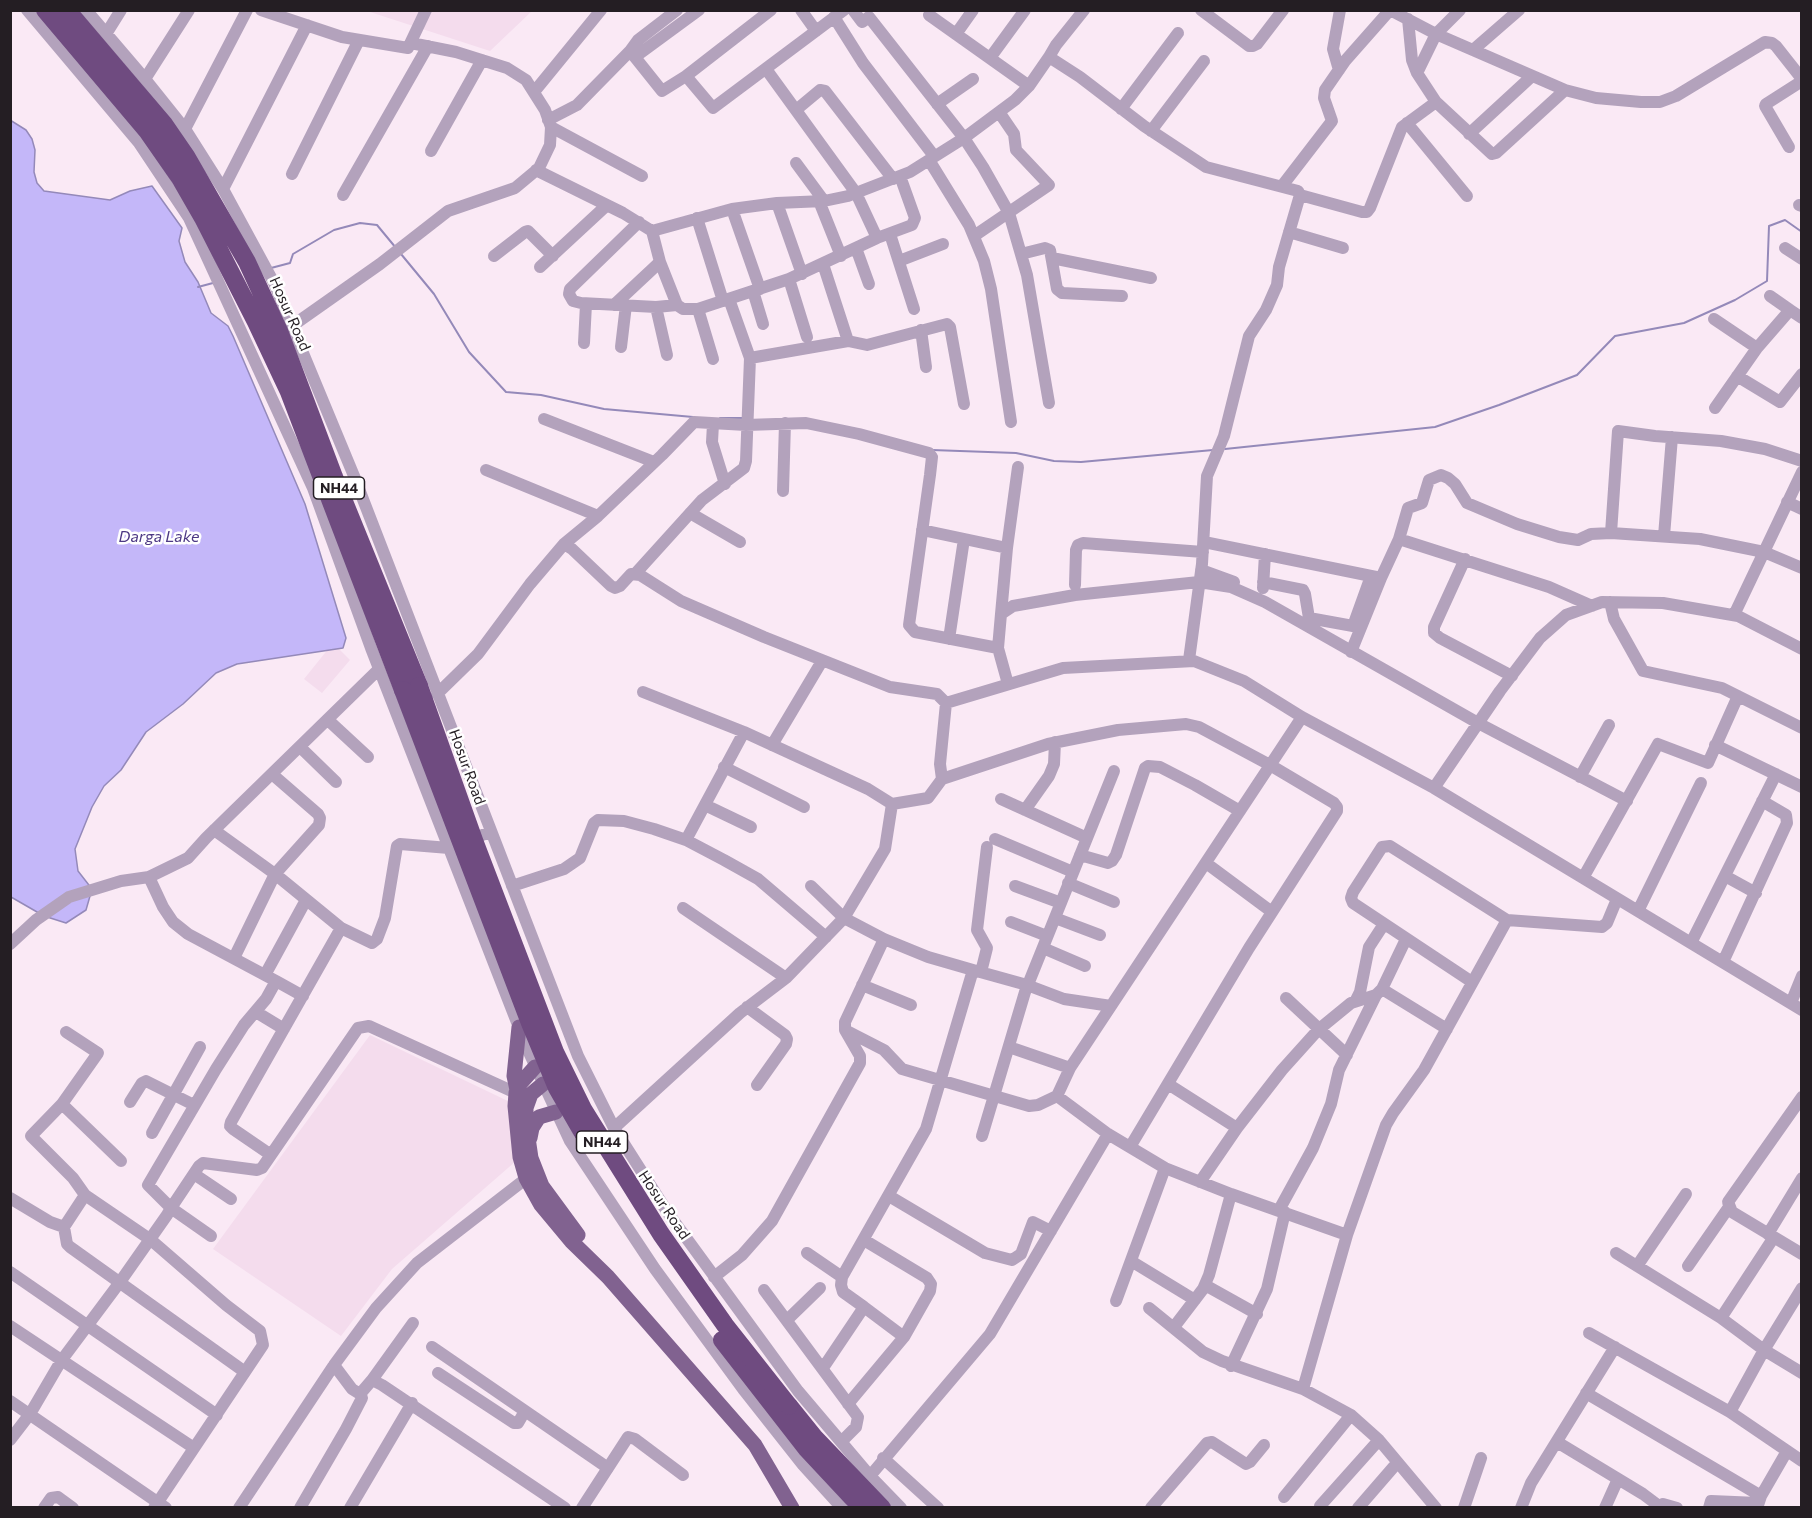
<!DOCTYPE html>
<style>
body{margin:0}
#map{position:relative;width:1812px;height:1518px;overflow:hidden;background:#fae9f5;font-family:Commissioner,sans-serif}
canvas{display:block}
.frame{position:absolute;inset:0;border:12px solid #241e23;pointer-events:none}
</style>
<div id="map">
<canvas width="1812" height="1518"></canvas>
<div class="frame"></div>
</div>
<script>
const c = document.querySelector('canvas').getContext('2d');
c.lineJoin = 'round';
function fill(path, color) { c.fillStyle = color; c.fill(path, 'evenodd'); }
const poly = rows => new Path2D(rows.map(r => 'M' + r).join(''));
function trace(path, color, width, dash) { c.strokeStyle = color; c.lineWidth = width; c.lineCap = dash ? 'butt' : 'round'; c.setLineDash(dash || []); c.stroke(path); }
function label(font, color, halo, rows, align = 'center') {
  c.font = font + ' Commissioner,sans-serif'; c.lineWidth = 5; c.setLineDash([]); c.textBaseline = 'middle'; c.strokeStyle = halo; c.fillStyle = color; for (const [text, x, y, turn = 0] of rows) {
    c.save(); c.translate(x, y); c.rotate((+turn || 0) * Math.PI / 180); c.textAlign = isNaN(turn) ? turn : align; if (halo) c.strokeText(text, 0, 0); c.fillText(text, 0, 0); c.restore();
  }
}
const built = poly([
 [367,11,532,11,490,51],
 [333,643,350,660,322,693,304,679],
 [370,1035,512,1103,516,1161,392,1269,341,1336,213,1249]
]);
const water = poly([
 [10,120,26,130,32,139,35,150,34,172,37,183,44,191,110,200,130,191,152,186,182,228,179,241,185,262,198,282,211,313,228,326,233,336,305,504,346,638,343,648,237,664,216,673,183,704,146,732,121,770,104,786,92,807,75,849,78,871,92,889,86,910,66,923,44,916,11,897,10,120]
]);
const stream = poly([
 [401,254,434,294,469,352,506,392,541,395,604,409,693,417],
 [271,268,290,263,293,254,334,230,360,223,377,225,396,248],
 [198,287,213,283],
 [720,418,744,418],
 [1225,449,1435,427,1499,405,1577,375,1615,336,1684,323,1735,300,1767,281,1769,226,1785,220,1802,232],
 [932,450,1016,453,1054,461,1081,462,1213,450]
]);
const minor = poly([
 [27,10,139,143,189,218,313,488,371,648,527,1048,570,1141,655,1269,743,1389,803,1465,842,1508],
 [86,10,145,79,185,129,223,189,274,283,354,476,578,1056,614,1128,668,1213,798,1391,870,1476,901,1508],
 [261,10,342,37,408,48,426,10],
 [801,10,816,31],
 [853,10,862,22,869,17,964,138,983,167,1009,213,1027,275,1049,403],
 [1201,10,1249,46,1253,46,1257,44,1283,10],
 [1390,10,1436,34,1565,90,1596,98,1641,102,1660,102,1676,96,1765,42,1772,43,1776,46,1802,79],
 [929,15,1029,86],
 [834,17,863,63,934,156],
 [1408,19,1412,60,1417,73,1436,102,1492,154,1496,153,1565,90],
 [106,34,121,10],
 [956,34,973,10],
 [1473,50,1519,10],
 [630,51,638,40,677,10],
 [635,57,699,10],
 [1049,57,1056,45,1084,10],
 [990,58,1025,10],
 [766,69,856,193,877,238],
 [1339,70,1333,49,1340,10],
 [1417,73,1436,34,1460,10],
 [686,76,771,10],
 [145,79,189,10],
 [534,92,601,10],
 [937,104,973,79],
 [1121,109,1178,33],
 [796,110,820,90,825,91,893,179],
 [548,120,577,105,630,51,662,91,686,76,713,108,844,10],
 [1407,123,1467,196],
 [551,127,642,176],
 [185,129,247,10],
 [1151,131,1204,61],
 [1469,134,1532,76],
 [1789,147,1765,106,1766,104,1802,81],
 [431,151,482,60],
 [929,160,969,225,984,261,991,289,1011,422],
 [796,163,824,201],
 [536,170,623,213,652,231,660,262,677,305,683,309,698,309,789,279,807,337],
 [292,174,359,40],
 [1282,186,1332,121,1324,98,1325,90,1345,61,1390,10],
 [223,189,307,25],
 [343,195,428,46],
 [1300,195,1362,212,1367,212,1370,208,1402,127,1436,102],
 [819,201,841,256],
 [777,203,802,274],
 [1799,205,1802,206],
 [732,209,760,289],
 [697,218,723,301],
 [639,222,570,289,569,294,573,301,581,303,656,307,677,305],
 [652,231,732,209,777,203,824,201,848,196,910,172,964,138,1015,100,1029,86,1049,57,1080,77,1144,126,1206,167,1298,191,1300,195,1279,267,1277,285,1266,310,1249,336,1224,436,1207,476,1202,564,1189,660],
 [1289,232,1343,248],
 [890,234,914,309],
 [974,236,1049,185,1016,150,1014,134,999,112],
 [856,248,869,284],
 [1785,248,1802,259],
 [1021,254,1045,248,1050,250,1057,289,1062,293,1122,296],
 [494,256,525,232,528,231,553,256],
 [1052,258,1151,278],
 [899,261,943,244],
 [823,264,848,341],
 [540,267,607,205],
 [789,279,877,238,912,225,915,218,900,176],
 [753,291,763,324],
 [1770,296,1790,310],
 [729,299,750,358],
 [614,305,660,262],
 [656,307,667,355],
 [698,309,713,359],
 [1714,319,1757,348,1790,310,1802,318],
 [292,326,380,264,448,211,515,188,539,168,550,145,551,127,545,110,526,80,507,68,456,52,411,43],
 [921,330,926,367],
 [584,343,586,304],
 [621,347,626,305],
 [1737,376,1780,402,1802,374],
 [1715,408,1757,348],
 [544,419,654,462],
 [713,424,712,442,725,484],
 [486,470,598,516],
 [783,491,785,423],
 [1787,502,1802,509],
 [690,513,740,542],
 [922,530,1007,548],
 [1611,533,1618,431,1655,436,1721,441,1765,449,1802,461],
 [1664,536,1672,437],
 [1399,539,1408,508,1422,503,1429,480,1441,475,1448,478,1455,484,1467,503,1517,524,1559,537,1578,540,1591,534,1611,533,1700,539,1764,552,1802,568],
 [1204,542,1381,578,1399,539,1549,587,1592,606],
 [564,544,572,549,611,586,615,588,620,586,631,574,640,575,681,601,764,637,890,687,937,694,946,703,1063,668,1194,661,1244,681,1302,717,1434,788,1802,1010],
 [1465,559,1434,627,1434,633,1440,638,1512,676],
 [1201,570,1234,582],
 [635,574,702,500,744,468,746,461,750,358,848,341,867,345,947,324,950,327,964,404],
 [1263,582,1303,590,1305,594,1309,618,1353,626,1371,576],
 [1075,585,1076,550,1078,545,1083,543,1203,552],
 [1263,588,1265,554],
 [1610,602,1614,619,1643,671,1722,688,1802,728],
 [1001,614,1007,548,1018,467],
 [1734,615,1802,472],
 [949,639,964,539],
 [1351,652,1381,578],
 [1008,684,998,648,1001,614,1013,606,1075,595,1199,582,1231,587,1265,602,1478,723,1627,801],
 [643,692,744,732,868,789,892,804,928,798,942,779,940,764,946,703],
 [437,694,478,654,530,584,564,544,598,516,662,455,694,422,746,425,806,423,859,434,929,453,932,457,930,475,909,625,915,632,998,648],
 [1302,717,1070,1068,1057,1096,1108,1134,1165,1168,1231,1194,1347,1235],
 [328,720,368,757],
 [772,745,822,661],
 [1715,745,1802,787],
 [300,747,336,782],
 [724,767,804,807],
 [1580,777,1609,725],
 [942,779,1048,744,1118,730,1186,724,1199,727,1270,765,1334,803,1337,807,1337,811,1249,948,1130,1147],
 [1434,788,1500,691,1540,638,1566,615,1602,602,1663,603,1738,616,1802,649],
 [1001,799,1087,838],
 [705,805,751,827],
 [1025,810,1049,776,1054,764,1055,742],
 [214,830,275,874,341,928,372,943,377,939,385,918,397,846,400,844,449,848,490,832],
 [995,839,1073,872],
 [686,840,744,732],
 [1080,855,1108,863,1112,861,1116,855,1145,768,1148,766,1160,767,1195,785,1240,811],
 [1206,863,1272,912],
 [1725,876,1756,893],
 [1583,878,1658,744,1708,763,1738,696],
 [1068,883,1114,902],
 [512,886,564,869,580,858,594,823,598,820,624,821,654,829,686,840,724,860,758,879,826,937],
 [811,886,844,918,884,939,928,957,973,970,926,1129,842,1277,841,1285,843,1292,864,1307,823,1368],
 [1015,886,1061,903],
 [683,908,786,978],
 [1638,911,1701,783],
 [1055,918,1100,935],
 [1011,922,1047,936],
 [1691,943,1776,774],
 [10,944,36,920,69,897,121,881,149,877,188,858,206,838,379,669],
 [1043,948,1085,966],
 [234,958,275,874,319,825,320,818,318,814,272,774],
 [1723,962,1787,823,1786,815,1762,801],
 [973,970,1027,985,1064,999,1111,1006],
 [981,972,987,948,977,930,987,847],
 [265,975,306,900],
 [276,981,303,996],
 [1472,982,1353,903,1351,898,1353,892,1382,847,1390,846,1507,920,1602,927,1607,923,1617,899],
 [862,985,911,1005],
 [1382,989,1447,1029],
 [1286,998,1347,1055],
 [1356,1000,1360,992,1369,947,1384,924],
 [1791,1003,1802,976],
 [747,1007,785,1035,787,1039,786,1044,757,1085],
 [256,1012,284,1029],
 [845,1030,884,1050,902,1069,1029,1106,1038,1105,1057,1096],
 [1009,1047,1070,1068],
 [1168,1084,1237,1128,1200,1182],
 [1802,1097,1728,1202,1732,1212,1802,1254],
 [130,1102,142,1083,146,1081,194,1105],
 [62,1104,121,1161],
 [614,1128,740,1013,786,978,844,918,885,849,892,804],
 [1237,1128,1282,1070,1318,1030,1351,1003,1376,995,1382,989,1406,939],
 [152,1133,200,1047],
 [982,1136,1025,992,1114,771],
 [271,1155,233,1129,230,1126,231,1122,341,928],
 [194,1174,231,1199],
 [85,1195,151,1240,226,1305,260,1331,263,1345,154,1508],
 [889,1196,985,1253,1012,1260,1021,1254,1033,1222,1051,1231],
 [10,1198,50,1222,64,1227,85,1195,73,1178,31,1136,62,1104,98,1053,66,1032],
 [1279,1210,1313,1148,1331,1104,1339,1070,1376,995],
 [64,1227,67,1244,70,1247,245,1372],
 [1768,1234,1802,1178],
 [211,1236,171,1208,199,1166,203,1163,257,1170,262,1168,358,1028,369,1026,516,1093],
 [807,1253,842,1277],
 [1616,1253,1721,1318],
 [1131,1261,1195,1300],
 [1637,1266,1686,1194],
 [1688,1266,1729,1207],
 [10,1272,217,1415],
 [714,1277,742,1255,772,1221,860,1063,860,1056,845,1030,845,1022,884,939],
 [1205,1285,1257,1314],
 [1802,1288,1764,1350,1802,1373],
 [764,1290,858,1417,856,1427,841,1442],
 [1116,1301,1165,1168],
 [864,1307,904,1337],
 [1149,1308,1203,1352,1222,1361,1303,1389,1351,1415,1379,1440,1436,1508],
 [787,1320,820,1288],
 [10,1326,194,1448],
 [1174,1327,1203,1289,1209,1275,1231,1194],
 [1589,1333,1730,1412,1802,1461],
 [432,1347,608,1468],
 [334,1365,352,1389,360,1394,372,1380,382,1385,565,1508],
 [1231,1366,1267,1289,1285,1212],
 [438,1373,514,1423,518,1423,525,1411],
 [372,1380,413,1323],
 [1303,1389,1347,1235,1386,1125,1393,1113,1424,1070,1507,920],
 [1586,1393,1761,1496],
 [10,1401,166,1508],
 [848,1404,904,1337,930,1291,931,1284,927,1278,864,1240],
 [1730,1412,1764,1350,1721,1318,1774,1237],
 [10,1440,30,1414,61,1361,120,1282,167,1215,171,1208,148,1185,216,1069,244,1025,266,999,276,981,188,934,173,922,163,907,149,877],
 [1557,1442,1643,1494,1659,1506],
 [883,1458,938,1508],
 [870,1476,990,1334,1108,1134],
 [1284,1497,1351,1415],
 [1320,1506,1379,1440],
 [44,1508,51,1498,58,1497,73,1508],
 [239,1508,334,1365,376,1308,417,1263,532,1174],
 [300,1508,346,1429,362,1398,360,1394],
 [350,1508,412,1403],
 [582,1508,628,1437,635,1439,683,1475],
 [1151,1508,1207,1443,1212,1442,1246,1464,1250,1462,1264,1445],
 [1358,1508,1397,1463],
 [1464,1508,1481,1458],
 [1521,1508,1531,1483,1615,1347],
 [1605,1508,1618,1479],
 [1658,1508,1663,1504,1677,1508],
 [1709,1508,1711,1501,1758,1503],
 [1757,1508,1761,1496,1787,1451]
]);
const major = poly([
 [535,1067,519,1085,516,1093,515,1106,520,1157,526,1178,541,1205,571,1241,608,1277,755,1445,792,1508],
 [543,1084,531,1094,526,1108,526,1124,531,1158,542,1186,578,1235],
 [517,1090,514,1076,519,1027],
 [530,1138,532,1128,539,1117,556,1112]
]);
const highway = poly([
 [45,10,148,132,180,178,203,218,256,322,289,392,403,690],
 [67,10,164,124,186,156,247,262,279,331,334,477,419,686],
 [722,1340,806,1448,862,1508],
 [789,1406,814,1437,882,1508]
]);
const highwayBridge = poly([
 [419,686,475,843,555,1052,583,1109,661,1234,725,1325,789,1406],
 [403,690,530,1023,557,1088,588,1142]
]);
const shields = [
 [339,488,51],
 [602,1142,51]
];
const shieldNames = [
 ["NH44",339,488],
 ["NH44",602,1142]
];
const streetNames = [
 ["Hosur Road",290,314,66],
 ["Hosur Road",467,767,70],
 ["Hosur Road",664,1205,56]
];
const waterNames = [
 ["Darga Lake",159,537]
];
fill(built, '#f4dced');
fill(water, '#c4b7f9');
trace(water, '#9489b9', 1.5);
trace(stream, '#9489b9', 2);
trace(minor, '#b3a2bc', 12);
trace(major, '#816290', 15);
trace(highway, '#6f4b80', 18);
trace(highwayBridge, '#6f4b80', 18);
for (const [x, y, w] of shields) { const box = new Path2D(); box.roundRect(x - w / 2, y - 11, w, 22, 4.5); c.fillStyle = '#fff'; c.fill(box); trace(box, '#241e23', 1.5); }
label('bold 14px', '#241e23', null, shieldNames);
label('15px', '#241e23', '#fff', streetNames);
label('italic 16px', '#4d3984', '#fff', waterNames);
</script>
